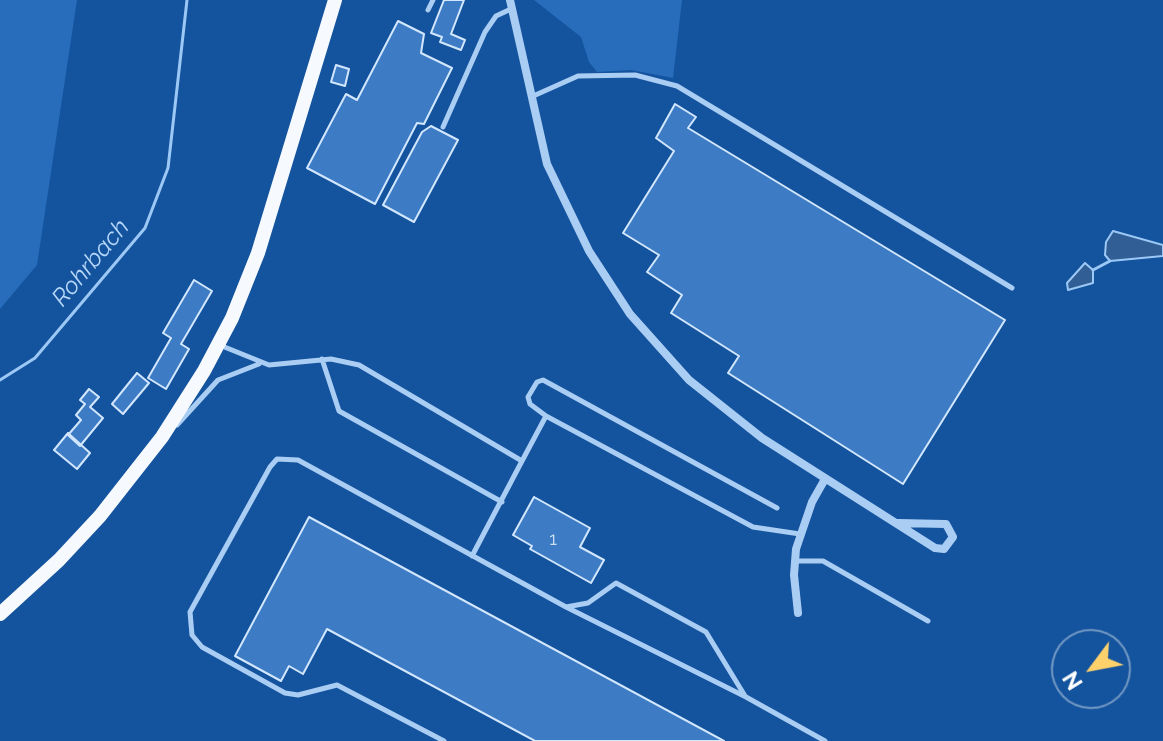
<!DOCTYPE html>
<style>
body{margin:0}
#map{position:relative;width:1163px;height:741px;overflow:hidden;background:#14539d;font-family:Raleway,sans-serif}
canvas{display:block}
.north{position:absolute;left:1051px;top:629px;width:80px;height:80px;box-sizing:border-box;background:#14539d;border:2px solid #7298c4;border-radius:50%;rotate:238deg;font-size:22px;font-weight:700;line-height:32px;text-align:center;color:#fff}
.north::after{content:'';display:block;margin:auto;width:28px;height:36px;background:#ffd16c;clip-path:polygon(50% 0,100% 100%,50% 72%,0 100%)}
</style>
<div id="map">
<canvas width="1163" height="741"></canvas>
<div class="north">N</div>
</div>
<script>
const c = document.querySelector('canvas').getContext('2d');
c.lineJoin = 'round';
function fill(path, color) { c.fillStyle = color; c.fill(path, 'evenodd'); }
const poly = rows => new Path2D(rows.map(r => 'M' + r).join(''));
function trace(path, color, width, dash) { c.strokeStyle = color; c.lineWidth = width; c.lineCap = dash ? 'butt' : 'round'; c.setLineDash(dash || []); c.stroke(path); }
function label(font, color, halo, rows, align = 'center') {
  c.font = font + ' Raleway,sans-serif'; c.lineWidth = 8; c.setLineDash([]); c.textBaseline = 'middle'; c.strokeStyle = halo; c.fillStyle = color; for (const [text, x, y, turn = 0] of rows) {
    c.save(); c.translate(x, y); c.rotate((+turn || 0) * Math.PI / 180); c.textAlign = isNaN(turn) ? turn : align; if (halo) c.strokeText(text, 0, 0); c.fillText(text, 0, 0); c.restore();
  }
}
const green = poly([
 [0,0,77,0,37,265,0,309],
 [534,0,682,0,673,78,631,70,597,72,589,62,581,37]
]);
const water = poly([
 [1113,231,1163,245,1163,256,1110,261,1105,255,1106,242,1113,231],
 [1085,263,1093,270,1093,283,1068,290,1067,283,1085,263]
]);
const stream = poly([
 [1093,270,1110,261],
 [0,380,35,358,145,228,168,168,187,0]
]);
const building = poly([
 [444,0,464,0,451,34,465,40,461,50,440,42,442,37,431,33,444,0],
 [398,21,424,34,421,53,452,68,424,124,417,123,375,204,307,168,346,94,357,100,398,21],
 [336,65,349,69,345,86,331,82,336,65],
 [675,104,696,117,688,128,1005,320,903,484,728,373,739,356,671,313,682,295,647,272,659,255,623,233,674,151,656,138,675,104],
 [431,126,458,140,414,222,383,205,422,132,431,126],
 [194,280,212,291,181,344,189,349,166,389,148,378,171,338,163,333,194,280],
 [137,373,149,383,123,414,112,404,137,373],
 [89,389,99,397,90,407,103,418,80,446,68,435,81,420,76,415,85,404,80,400,89,389],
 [68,433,90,453,77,469,54,450,68,433],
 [534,497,590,528,580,547,604,560,591,583,530,549,532,546,513,535,534,497],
 [309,517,724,741,535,741,327,629,303,674,289,666,281,681,235,656,309,517]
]);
const service = poly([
 [428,10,433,0],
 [531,97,578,76,635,75,677,86,1012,288],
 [443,127,485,32,496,16,511,9],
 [222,346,269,365,331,359,359,365,522,461,472,556],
 [322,359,339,411,502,502],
 [546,416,530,404,528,397,537,382,543,380,777,508],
 [177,425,218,380,259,364],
 [522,461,546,416,753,527,800,534],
 [796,561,823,561,928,621],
 [566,607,588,603,616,583,706,632,745,696],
 [444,741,337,685,298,695,285,693,202,647,192,635,190,612,270,467,277,459,298,460,566,607,746,697,825,741]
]);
const minor = poly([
 [510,0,547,164,589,251,630,314,689,380,762,438,935,548,944,549,953,537,946,524,898,523],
 [798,613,794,575,796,549,812,502,825,479]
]);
const primary = poly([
 [0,614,59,560,100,516,162,437,204,371,232,318,258,253,335,0]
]);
const numberNames = [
 ["1",553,540]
];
const waterNames = [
 ["Rohrbach",91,263,-50]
];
fill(green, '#276dbb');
fill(water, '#315f95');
trace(water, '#9cc8f6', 2);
trace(stream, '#9cc8f6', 3);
fill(building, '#3d7cc4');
trace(building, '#d2e7fd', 2);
trace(service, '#aacdf4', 5);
trace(minor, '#aacdf4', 8);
trace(primary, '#f6faff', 14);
label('18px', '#cedef0', null, numberNames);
label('italic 24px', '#b6d7fa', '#14539d', waterNames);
</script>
